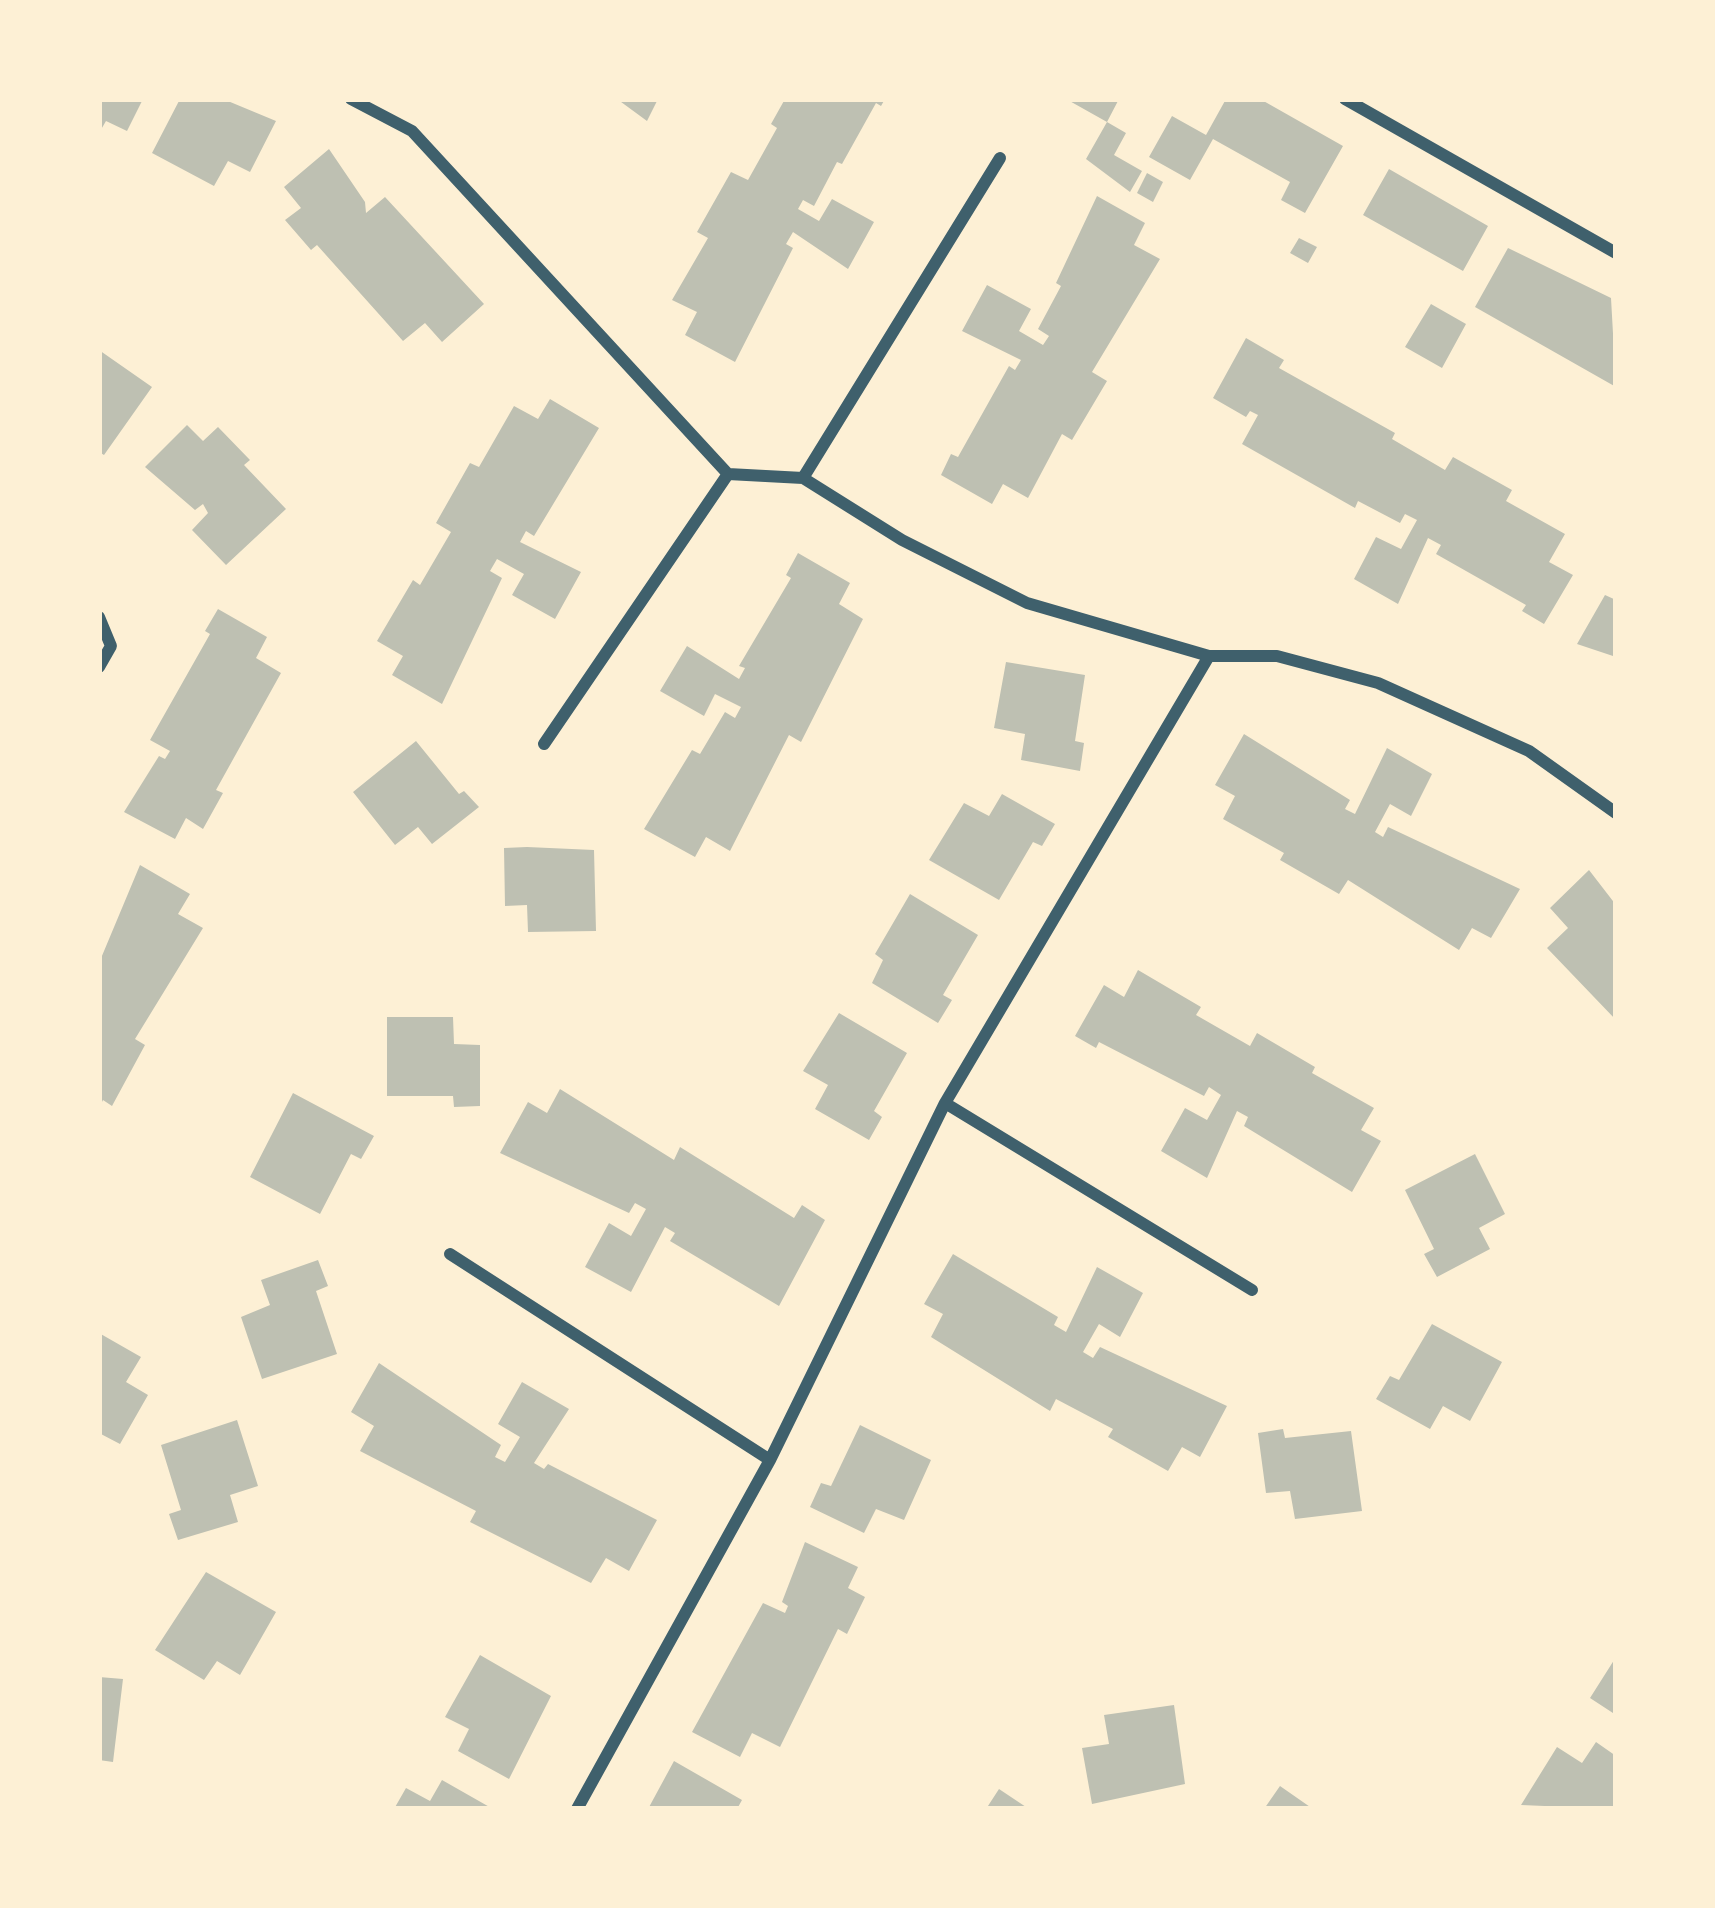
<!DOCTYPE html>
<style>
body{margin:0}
#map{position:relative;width:1715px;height:1908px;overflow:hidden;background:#fdf0d5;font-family:Raleway,sans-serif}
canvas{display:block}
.frame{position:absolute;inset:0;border:102px solid #fdf0d5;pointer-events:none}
</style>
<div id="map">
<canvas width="1715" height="1908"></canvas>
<div class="frame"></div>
</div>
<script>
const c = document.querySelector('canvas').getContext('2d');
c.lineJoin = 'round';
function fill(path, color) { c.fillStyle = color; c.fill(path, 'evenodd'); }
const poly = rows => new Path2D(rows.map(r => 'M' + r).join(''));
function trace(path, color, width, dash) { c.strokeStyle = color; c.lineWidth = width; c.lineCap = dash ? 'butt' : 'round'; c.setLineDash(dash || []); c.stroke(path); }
const building = poly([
 [99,99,143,99,127,131,106,121,99,133],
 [180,99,223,99,276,121,250,172,228,161,214,186,152,153],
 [617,99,658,99,647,121],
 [785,99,885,99,881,106,876,103,842,164,837,162,814,206,803,200,798,209,819,221,832,199,874,222,848,269,793,232,786,244,793,248,735,362,685,335,697,312,672,300,708,238,697,232,731,172,748,180,777,128,771,124],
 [1066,99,1119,99,1107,122],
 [1226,99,1260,99,1343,146,1305,213,1281,200,1290,182,1213,139,1190,180,1149,157,1172,116,1206,135],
 [1107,122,1126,133,1114,155,1142,171,1130,192,1086,159],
 [329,149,365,202,366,213,385,197,484,304,442,342,425,323,403,341,317,245,311,250,285,220,301,208,284,187],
 [1389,169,1488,226,1463,271,1363,215],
 [1147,173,1163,182,1153,202,1137,193],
 [1097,196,1145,223,1134,245,1160,259,1092,372,1107,381,1072,440,1062,434,1028,498,1003,484,992,504,941,475,951,454,958,457,1009,366,1015,370,1021,360,962,331,987,285,1031,309,1019,331,1043,345,1049,336,1038,329,1061,286,1056,283],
 [1299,238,1317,247,1308,263,1290,253],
 [1508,248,1611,298,1616,387,1475,307],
 [1431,304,1466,324,1442,368,1405,347],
 [1246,338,1284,360,1279,368,1395,433,1392,439,1445,470,1453,457,1512,490,1506,501,1565,534,1549,562,1573,575,1544,624,1522,611,1526,605,1436,554,1441,545,1428,538,1398,604,1354,579,1376,537,1401,549,1417,520,1405,514,1400,523,1358,501,1355,508,1242,444,1258,415,1250,411,1246,417,1213,398],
 [99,350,152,387,104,455,99,452],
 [550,399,599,428,534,536,526,531,520,542,581,572,555,619,512,595,524,574,497,559,490,571,502,578,442,704,392,675,403,656,377,641,413,580,420,585,451,532,436,523,470,463,479,467,514,406,538,419],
 [187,425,203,441,218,427,250,460,244,465,286,509,226,565,192,530,208,513,203,504,195,510,145,467],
 [798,553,850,583,839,604,863,619,801,742,789,735,730,851,706,837,695,857,644,829,692,750,700,754,725,712,735,718,741,707,715,694,704,716,660,691,687,646,739,679,745,668,739,666,791,578,786,575],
 [1605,595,1616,600,1616,657,1577,644],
 [218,609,267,637,256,658,281,673,216,790,223,793,203,829,186,818,175,839,124,812,159,756,165,759,170,751,150,740,210,634,205,631],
 [1006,662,1085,675,1075,741,1084,743,1080,771,1021,760,1025,734,994,728],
 [1244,734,1350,800,1345,809,1355,814,1387,748,1432,774,1411,816,1390,804,1375,832,1383,837,1388,827,1520,889,1491,938,1472,928,1459,950,1348,880,1339,894,1280,860,1284,853,1223,819,1235,796,1215,785],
 [416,741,459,794,464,791,479,807,432,844,418,827,395,845,353,792],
 [1002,794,1055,824,1042,846,1033,842,999,900,929,860,964,803,989,816],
 [527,847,594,850,596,931,528,932,527,905,505,906,504,848],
 [140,865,190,894,178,914,203,928,135,1039,145,1045,112,1106,103,1100,99,1108,99,963],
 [1589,870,1616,905,1616,1020,1547,948,1568,928,1550,908],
 [910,894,978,935,943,995,952,1000,938,1023,872,983,883,960,875,954],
 [1138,970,1201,1007,1196,1015,1250,1046,1257,1033,1315,1067,1312,1073,1374,1108,1361,1130,1381,1141,1352,1192,1244,1126,1248,1117,1237,1111,1207,1178,1161,1151,1185,1108,1207,1120,1221,1095,1209,1087,1204,1096,1099,1042,1096,1048,1075,1036,1104,985,1124,997],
 [839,1013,907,1053,874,1111,882,1117,869,1140,815,1109,828,1085,803,1071],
 [387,1017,453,1017,454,1044,480,1045,480,1106,454,1107,453,1096,387,1096],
 [560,1089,674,1160,680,1147,794,1218,802,1205,825,1220,779,1306,670,1241,675,1233,665,1227,631,1292,585,1267,609,1223,631,1236,646,1209,635,1203,629,1213,500,1153,528,1102,547,1113],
 [293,1093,374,1136,361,1159,351,1154,320,1214,250,1177],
 [1475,1154,1505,1214,1479,1228,1490,1249,1437,1277,1424,1254,1434,1249,1405,1190],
 [953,1254,1058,1317,1054,1325,1066,1332,1097,1267,1143,1293,1120,1337,1099,1324,1083,1352,1093,1358,1100,1347,1227,1406,1200,1457,1182,1447,1168,1471,1108,1437,1113,1429,1056,1399,1050,1411,931,1337,943,1314,924,1304],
 [318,1260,328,1286,316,1291,337,1354,262,1379,241,1317,270,1305,261,1280],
 [1432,1324,1502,1362,1470,1421,1443,1406,1430,1429,1376,1399,1390,1376,1399,1380],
 [99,1333,141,1357,126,1382,148,1395,120,1444,99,1433],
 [379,1363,501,1445,495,1457,505,1462,520,1437,498,1424,522,1382,569,1409,534,1463,544,1469,548,1464,657,1520,629,1571,606,1558,591,1583,470,1522,476,1511,360,1451,374,1426,351,1412],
 [237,1420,258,1486,230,1495,238,1522,178,1540,169,1514,181,1510,161,1445],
 [860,1425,931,1460,904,1520,876,1509,864,1533,810,1507,821,1483,831,1486],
 [1283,1429,1285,1438,1351,1431,1362,1511,1295,1519,1290,1491,1266,1493,1258,1433],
 [805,1542,858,1567,848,1588,865,1597,847,1634,838,1629,780,1747,752,1733,740,1757,692,1732,763,1603,785,1613,788,1606,782,1602],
 [206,1572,276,1612,240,1675,217,1661,204,1680,155,1650],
 [480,1655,551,1696,509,1779,458,1751,469,1729,445,1717],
 [1616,1657,1616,1715,1590,1698],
 [99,1677,123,1679,113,1762,99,1760],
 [1174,1705,1185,1784,1092,1804,1082,1748,1109,1744,1104,1715],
 [1596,1742,1616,1756,1615,1809,1521,1805,1557,1747,1582,1763],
 [674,1761,742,1800,737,1809,648,1809],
 [442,1780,493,1809,394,1809,406,1788,430,1801],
 [1280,1786,1313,1809,1264,1809],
 [999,1789,1029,1809,986,1809]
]);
const minor = poly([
 [351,99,412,131,728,474,803,478,902,540,1027,603,1209,656,1277,656,1378,683,1529,751,1616,813],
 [1345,99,1616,253],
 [803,478,1000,158],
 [99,617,111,646,99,667],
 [544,744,728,474],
 [945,1103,1252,1290],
 [450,1254,770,1460],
 [577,1809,770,1460,945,1103,1209,656]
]);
fill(building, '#bec0b2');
trace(minor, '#3f606c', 12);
</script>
